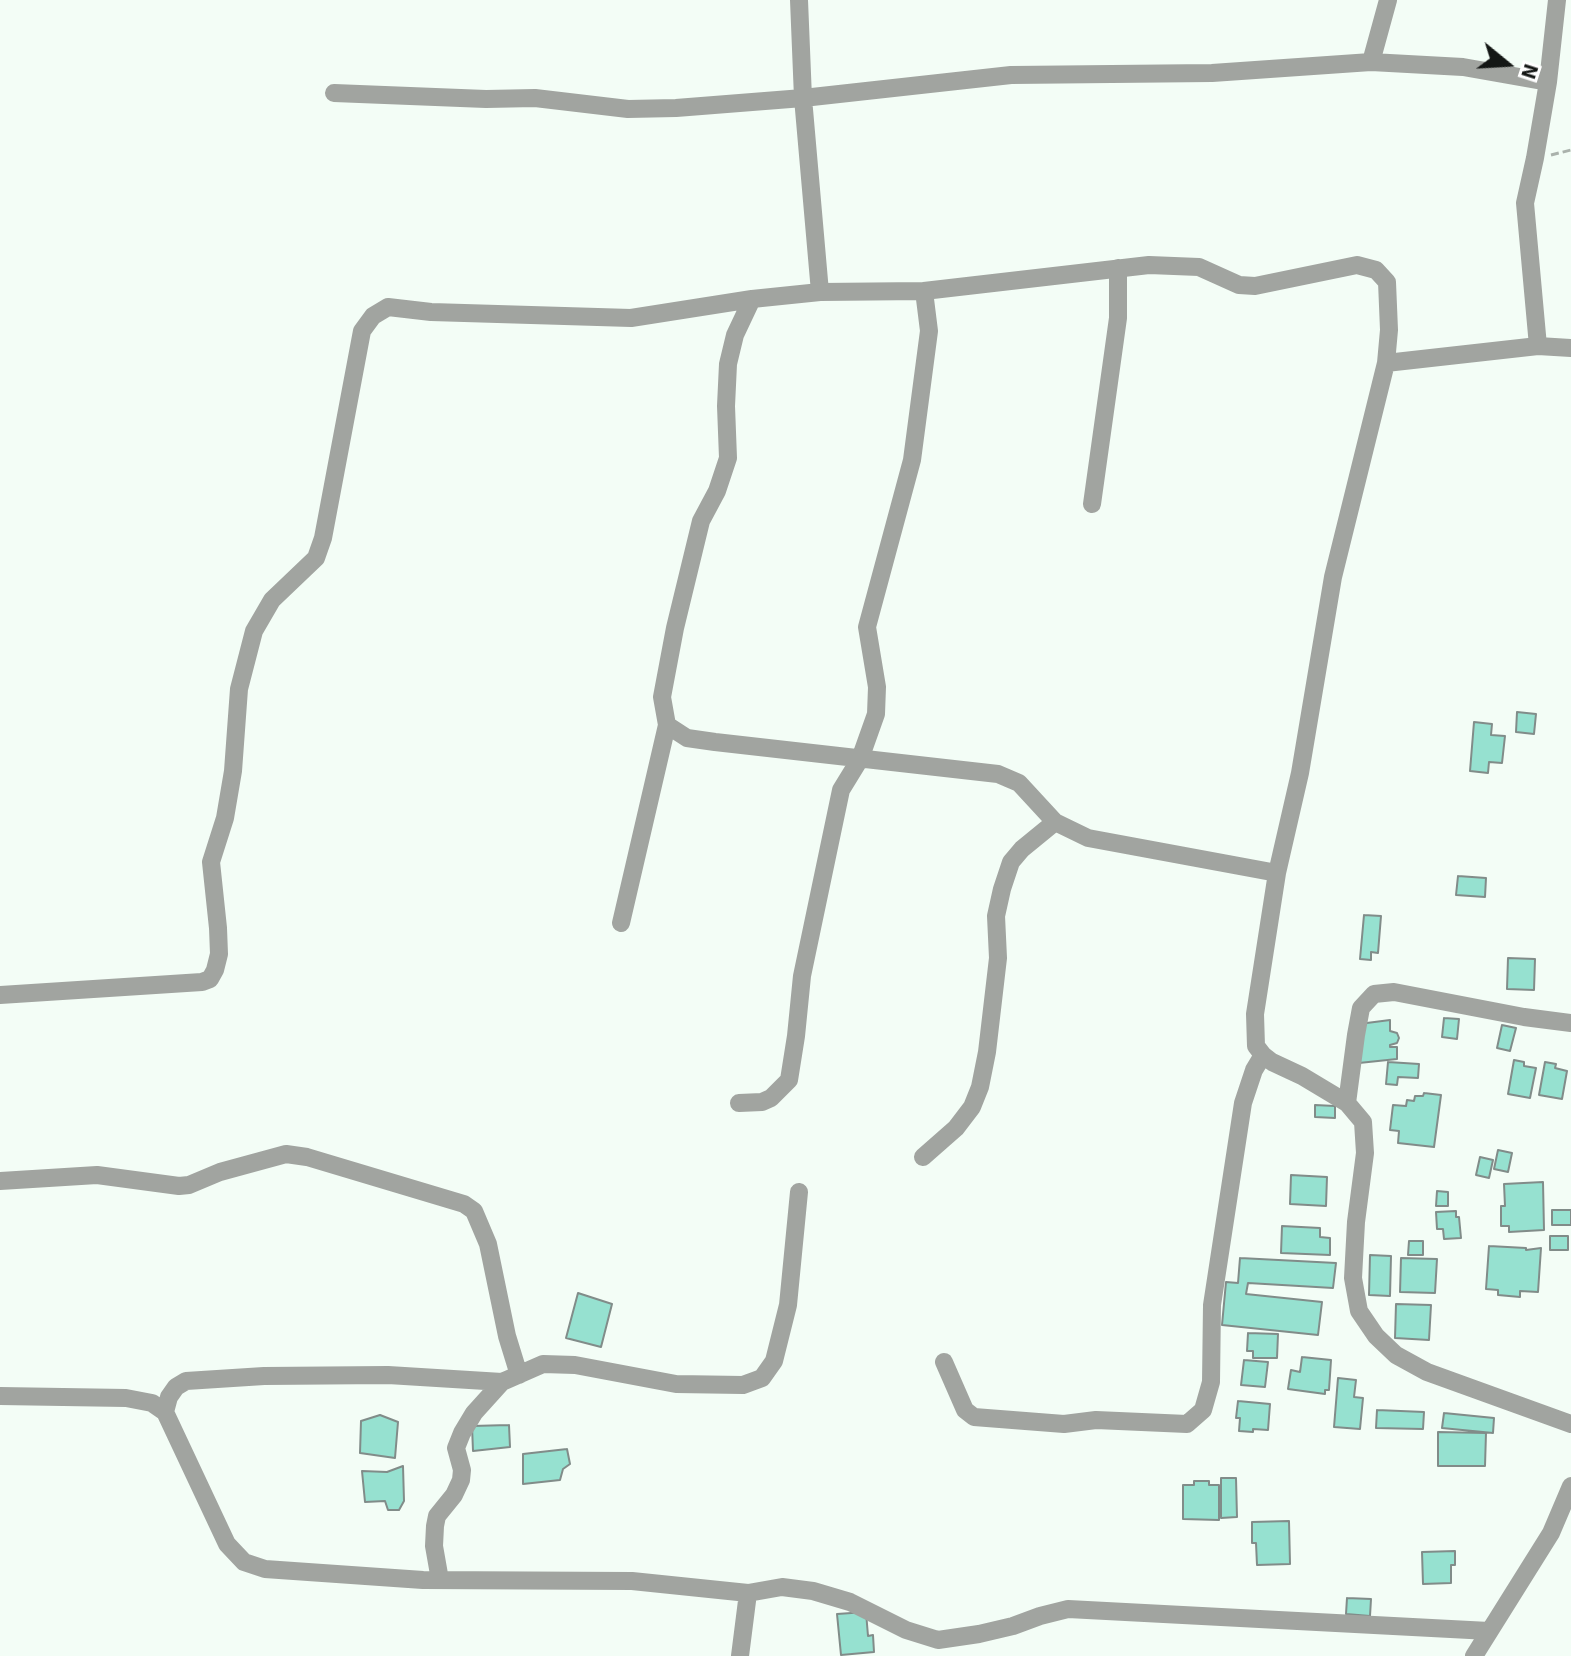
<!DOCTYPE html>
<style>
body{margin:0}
#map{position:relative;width:1571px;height:1656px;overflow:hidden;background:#f3fdf6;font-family:"Source Sans 3",sans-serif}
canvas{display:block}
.north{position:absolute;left:1467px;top:24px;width:80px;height:80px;-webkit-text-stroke:6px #fff;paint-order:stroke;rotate:108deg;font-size:22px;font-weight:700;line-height:32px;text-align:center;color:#141715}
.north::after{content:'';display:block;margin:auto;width:28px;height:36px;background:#141715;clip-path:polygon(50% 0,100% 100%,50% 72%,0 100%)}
</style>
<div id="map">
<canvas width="1571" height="1656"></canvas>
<div class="north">N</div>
</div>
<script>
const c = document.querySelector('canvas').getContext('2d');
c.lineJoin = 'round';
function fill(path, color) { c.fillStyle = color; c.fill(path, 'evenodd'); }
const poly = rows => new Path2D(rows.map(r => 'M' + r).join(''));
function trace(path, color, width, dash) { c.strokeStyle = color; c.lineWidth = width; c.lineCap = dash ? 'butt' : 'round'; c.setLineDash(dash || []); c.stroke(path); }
const building = poly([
 [1517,712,1536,714,1534,734,1516,732,1517,712],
 [1474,722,1492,724,1491,735,1505,736,1502,763,1489,762,1488,773,1470,771,1474,722],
 [1458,876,1486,878,1485,897,1456,895,1458,876],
 [1364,915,1381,916,1378,953,1371,952,1371,960,1360,959,1364,915],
 [1508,958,1535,959,1534,990,1507,989,1508,958],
 [1444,1018,1459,1019,1457,1039,1442,1037,1444,1018],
 [1390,1020,1390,1031,1397,1033,1399,1038,1397,1043,1390,1045,1390,1047,1397,1047,1397,1059,1359,1063,1359,1024,1390,1020],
 [1502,1025,1516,1028,1510,1051,1497,1048,1502,1025],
 [1514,1060,1524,1062,1524,1066,1536,1068,1530,1098,1508,1094,1514,1060],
 [1388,1062,1419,1064,1418,1078,1398,1077,1397,1085,1386,1084,1388,1062],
 [1545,1062,1556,1064,1555,1068,1567,1071,1562,1099,1539,1095,1545,1062],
 [1424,1093,1441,1095,1434,1147,1398,1143,1399,1131,1390,1130,1393,1105,1406,1106,1407,1100,1414,1101,1415,1096,1423,1096,1424,1093],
 [1315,1105,1335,1106,1335,1118,1315,1117,1315,1105],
 [1498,1150,1512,1153,1508,1172,1494,1169,1498,1150],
 [1480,1157,1493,1160,1489,1178,1476,1175,1480,1157],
 [1291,1175,1327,1177,1326,1206,1290,1204,1291,1175],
 [1543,1182,1544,1230,1509,1232,1509,1226,1501,1226,1501,1206,1505,1206,1504,1184,1543,1182],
 [1437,1191,1448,1192,1448,1206,1436,1206,1437,1191],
 [1552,1210,1571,1210,1571,1225,1552,1225,1552,1210],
 [1456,1211,1456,1217,1459,1217,1461,1238,1444,1239,1443,1229,1437,1229,1436,1212,1456,1211],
 [1282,1226,1320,1228,1320,1237,1330,1238,1330,1255,1281,1253,1282,1226],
 [1550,1236,1568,1236,1568,1250,1550,1250,1550,1236],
 [1409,1241,1423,1241,1423,1255,1408,1255,1409,1241],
 [1489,1246,1526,1248,1526,1250,1541,1248,1538,1292,1520,1291,1520,1297,1498,1295,1498,1290,1486,1289,1489,1246],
 [1370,1255,1391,1256,1390,1296,1369,1295,1370,1255],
 [1240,1258,1336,1263,1333,1288,1248,1283,1246,1294,1322,1302,1318,1335,1222,1325,1226,1282,1238,1283,1240,1258],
 [1401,1258,1437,1259,1435,1293,1400,1292,1401,1258],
 [578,1293,612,1304,601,1347,566,1338,578,1293],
 [1396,1304,1431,1305,1429,1340,1395,1338,1396,1304],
 [1248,1333,1278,1334,1277,1358,1253,1358,1253,1351,1247,1351,1248,1333],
 [1302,1357,1331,1360,1329,1390,1325,1390,1325,1394,1288,1389,1291,1370,1300,1372,1302,1357],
 [1244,1360,1268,1362,1265,1387,1241,1385,1244,1360],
 [1338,1378,1356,1380,1354,1397,1363,1398,1360,1429,1334,1427,1338,1378],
 [1238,1401,1270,1404,1268,1430,1253,1429,1253,1432,1239,1431,1240,1418,1236,1418,1238,1401],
 [1377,1410,1424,1412,1423,1429,1376,1428,1377,1410],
 [1444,1413,1494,1418,1493,1433,1442,1428,1444,1413],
 [380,1415,398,1422,395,1458,360,1453,361,1421,380,1415],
 [509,1425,510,1447,473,1451,472,1426,509,1425],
 [1438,1432,1486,1433,1485,1466,1438,1466,1438,1432],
 [567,1449,570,1464,563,1469,560,1480,523,1484,523,1454,567,1449],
 [403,1466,404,1501,399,1510,388,1510,385,1501,365,1502,362,1471,387,1472,403,1466],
 [1221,1478,1236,1478,1237,1517,1221,1518,1221,1478],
 [1194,1481,1209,1481,1209,1485,1219,1485,1219,1520,1183,1519,1183,1485,1194,1485,1194,1481],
 [1289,1521,1290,1564,1257,1565,1256,1543,1252,1543,1252,1522,1289,1521],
 [1455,1551,1455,1565,1451,1565,1451,1583,1423,1584,1422,1552,1455,1551],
 [1347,1598,1371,1599,1370,1616,1346,1614,1347,1598],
 [866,1612,868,1636,873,1635,874,1652,841,1655,837,1614,866,1612]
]);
const path = poly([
 [1551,155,1571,150]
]);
const street = poly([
 [799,0,803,98,820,292],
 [1371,62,1388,0],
 [334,93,486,99,535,98,628,109,676,108,803,98,1011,75,1212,73,1371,62,1463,67,1548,82],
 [752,299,735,335,728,364,726,406,728,458,717,491,701,521,675,628,662,697,667,725,687,738,715,742,998,774,1019,783,1055,822,1088,838,1277,873],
 [1538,346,1525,203,1535,158,1548,82,1557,0],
 [1386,363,1538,346,1571,348],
 [1092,504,1118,318,1118,268],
 [621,923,667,725],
 [0,995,202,982,210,979,215,970,219,954,218,928,211,862,225,818,233,771,239,689,254,631,272,600,316,558,323,538,362,331,373,316,388,307,431,312,631,318,752,299,820,292,924,291,1149,265,1199,267,1239,285,1255,286,1357,265,1376,270,1387,282,1389,330,1386,363,1333,577,1300,773,1277,873,1255,1014,1256,1046,1263,1055,1272,1062,1302,1076,1347,1103,1363,1122,1365,1153,1356,1222,1353,1278,1359,1311,1376,1336,1396,1355,1427,1372,1571,1424],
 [739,1103,762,1102,771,1098,789,1080,796,1036,802,976,841,790,860,759,876,714,877,687,867,627,912,460,929,331,924,291],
 [1347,1103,1356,1035,1361,1008,1374,994,1394,992,1524,1017,1571,1023],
 [923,1157,956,1128,972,1107,980,1087,987,1052,998,958,996,916,1002,889,1011,862,1022,849,1055,822],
 [0,1181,97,1175,179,1186,189,1185,220,1172,286,1154,307,1157,464,1204,474,1211,488,1244,507,1336,519,1375],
 [944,1362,965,1410,974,1417,1064,1424,1096,1420,1187,1424,1203,1410,1211,1382,1212,1305,1243,1103,1254,1070,1263,1055],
 [0,1396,126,1398,152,1403,165,1412,227,1544,244,1562,265,1569,423,1580,632,1581,748,1593,782,1587,813,1591,850,1602,906,1630,938,1640,979,1634,1013,1626,1040,1616,1068,1609,1489,1631],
 [165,1412,169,1397,176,1387,186,1381,264,1376,388,1375,502,1382],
 [440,1580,434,1546,435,1526,437,1516,454,1495,461,1480,462,1470,456,1448,462,1433,474,1413,502,1382,543,1364,575,1365,676,1384,743,1385,762,1378,774,1361,788,1305,799,1192],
 [740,1656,748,1593],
 [1474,1656,1551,1533,1571,1486]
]);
fill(building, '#96e1d0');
trace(building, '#818c89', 2);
trace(path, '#aab2ac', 3, [8, 4]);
trace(street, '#a1a4a0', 18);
</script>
